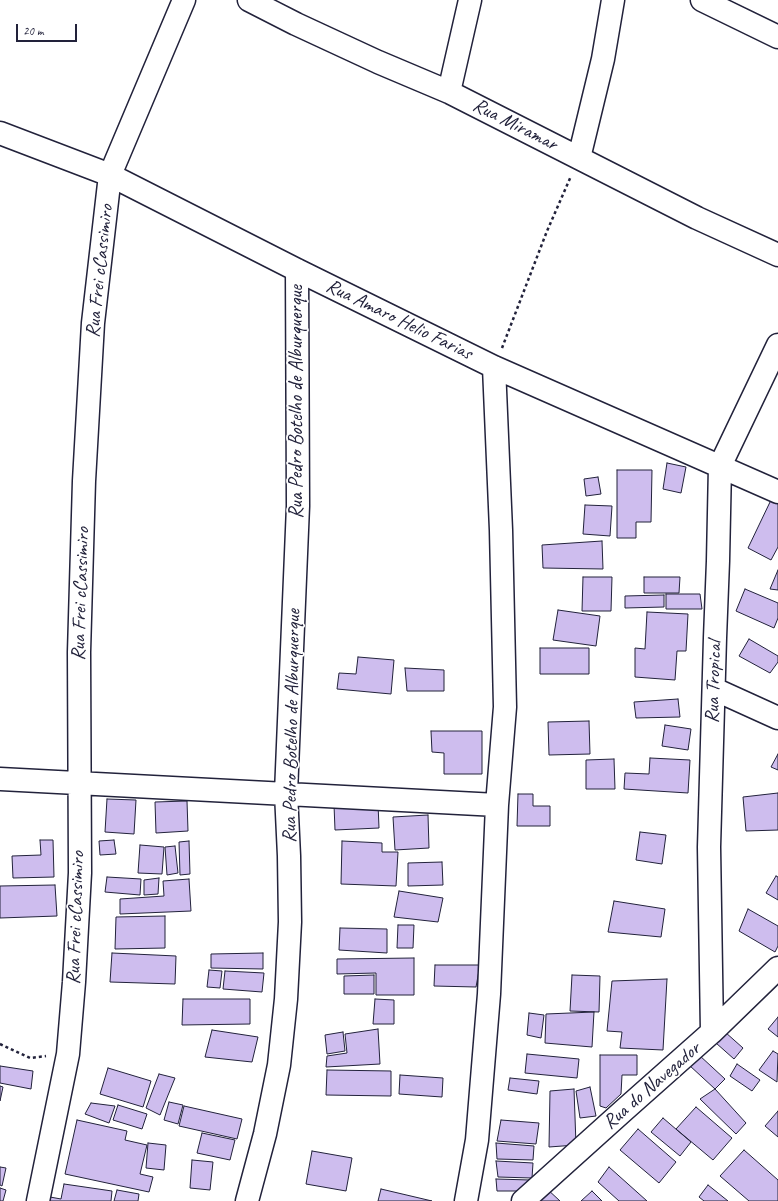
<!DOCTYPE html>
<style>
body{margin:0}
#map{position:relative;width:778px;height:1201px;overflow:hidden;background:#fff;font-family:Caveat,sans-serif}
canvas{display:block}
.scale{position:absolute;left:16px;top:24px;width:61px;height:18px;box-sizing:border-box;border:2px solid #22223b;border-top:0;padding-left:5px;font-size:12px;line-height:14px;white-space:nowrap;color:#22223b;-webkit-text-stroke:3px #fff;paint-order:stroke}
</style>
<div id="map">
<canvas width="778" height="1201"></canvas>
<div class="scale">20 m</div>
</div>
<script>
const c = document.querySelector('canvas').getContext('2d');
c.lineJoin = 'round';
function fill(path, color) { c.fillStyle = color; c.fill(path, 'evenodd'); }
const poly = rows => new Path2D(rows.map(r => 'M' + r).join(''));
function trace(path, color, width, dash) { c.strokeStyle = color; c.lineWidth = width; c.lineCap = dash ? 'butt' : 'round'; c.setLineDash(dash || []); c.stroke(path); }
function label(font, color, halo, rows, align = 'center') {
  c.font = font + ' Caveat,sans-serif'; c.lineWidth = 3.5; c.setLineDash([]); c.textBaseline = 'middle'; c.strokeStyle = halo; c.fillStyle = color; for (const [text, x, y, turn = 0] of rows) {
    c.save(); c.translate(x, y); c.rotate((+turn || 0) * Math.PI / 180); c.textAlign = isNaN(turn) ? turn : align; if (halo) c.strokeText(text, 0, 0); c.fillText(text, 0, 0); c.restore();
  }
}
const building = poly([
 [667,463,686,467,681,493,663,489,667,463],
 [617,470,652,470,651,522,636,522,636,538,617,538,617,470],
 [598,477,601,494,586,496,584,479,598,477],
 [771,500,778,503,778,547,771,560,748,548,771,500],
 [585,505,612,506,610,536,583,534,585,505],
 [602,541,603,569,543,568,542,545,602,541],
 [778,570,778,590,770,589,778,570],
 [583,577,612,577,611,611,582,611,583,577],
 [644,577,680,577,679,593,644,593,644,577],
 [745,589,778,603,778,618,774,628,736,611,745,589],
 [666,594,700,594,702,609,666,609,666,594],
 [664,595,664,607,625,608,625,596,664,595],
 [558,610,600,616,596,646,553,640,558,610],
 [647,612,688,614,686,651,677,651,675,680,635,677,635,648,645,649,647,612],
 [749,639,778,656,778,662,770,673,739,656,749,639],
 [540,648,589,648,589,674,540,674,540,648],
 [358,657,394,660,391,694,337,689,339,673,356,674,358,657],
 [405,668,444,670,444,691,407,691,405,668],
 [678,699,680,717,636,718,634,702,678,699],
 [589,721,590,754,549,755,548,722,589,721],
 [665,725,691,729,688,750,662,746,665,725],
 [431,731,482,731,482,774,444,774,444,753,432,752,431,731],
 [778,754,778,770,771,767,778,754],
 [650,758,690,760,688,793,624,789,625,773,649,774,650,758],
 [614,759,615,789,586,789,586,760,614,759],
 [778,793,778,830,746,831,743,797,778,793],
 [518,794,533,794,533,806,550,806,550,826,517,826,518,794],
 [107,799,136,800,134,834,105,832,107,799],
 [187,801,188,831,156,833,155,802,187,801],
 [378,803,379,828,335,830,334,805,378,803],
 [428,815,429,848,395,850,393,817,428,815],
 [640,832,666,835,662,864,636,860,640,832],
 [40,840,53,840,54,877,13,878,12,856,41,855,40,840],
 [114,840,116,854,100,855,99,841,114,840],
 [189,841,190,874,180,875,179,842,189,841],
 [342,841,382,843,382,852,398,852,396,886,341,884,342,841],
 [140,845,164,847,162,874,138,873,140,845],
 [175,846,178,873,167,875,165,847,175,846],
 [442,862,443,885,408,886,408,863,442,862],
 [776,876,778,877,778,900,766,893,776,876],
 [107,877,141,879,140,895,105,892,107,877],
 [159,878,158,894,144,895,144,880,159,878],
 [189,879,191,911,120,914,120,899,164,896,163,881,189,879],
 [55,885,57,916,0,918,0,886,55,885],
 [399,891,443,898,438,922,394,917,399,891],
 [614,901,665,909,661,937,608,932,614,901],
 [748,909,778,926,778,946,775,952,739,931,748,909],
 [165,916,165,948,115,949,116,917,165,916],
 [398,925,414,925,413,948,397,948,398,925],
 [340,928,387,929,387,953,339,950,340,928],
 [112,953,176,956,175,984,110,982,112,953],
 [263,953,263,969,211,968,211,954,263,953],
 [414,958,414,995,376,995,376,973,337,974,337,959,414,958],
 [435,965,480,965,476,987,434,986,435,965],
 [209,970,222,971,220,988,207,987,209,970],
 [225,971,264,973,262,992,223,989,225,971],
 [374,975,374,994,344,994,344,976,374,975],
 [572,975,600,976,599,1012,570,1011,572,975],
 [667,979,663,1050,620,1048,622,1032,607,1031,612,981,667,979],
 [183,999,250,999,250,1024,182,1025,183,999],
 [375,999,394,1000,394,1024,373,1024,375,999],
 [594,1012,592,1047,545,1043,546,1014,594,1012],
 [529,1013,544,1015,541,1038,527,1035,529,1013],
 [778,1017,778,1037,768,1029,778,1017],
 [378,1029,380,1064,326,1067,327,1056,347,1053,345,1034,378,1029],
 [212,1030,258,1037,252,1062,205,1057,212,1030],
 [343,1032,345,1051,327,1054,325,1035,343,1032],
 [725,1032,743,1048,734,1059,716,1043,725,1032],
 [773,1051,778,1054,777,1082,759,1070,773,1051],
 [527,1054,579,1059,577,1078,525,1073,527,1054],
 [600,1055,637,1055,637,1075,622,1075,621,1094,606,1108,600,1106,600,1055],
 [699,1055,725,1079,715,1089,689,1065,699,1055],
 [737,1064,760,1080,752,1091,730,1076,737,1064],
 [0,1066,33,1071,31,1089,0,1083,0,1066],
 [108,1068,151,1081,143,1107,100,1094,108,1068],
 [327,1070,391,1071,391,1096,326,1095,327,1070],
 [159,1074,175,1078,160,1115,146,1108,159,1074],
 [400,1075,443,1078,442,1097,399,1094,400,1075],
 [510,1078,539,1081,537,1094,508,1090,510,1078],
 [0,1086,3,1087,0,1101,0,1086],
 [590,1087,596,1116,580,1118,576,1091,590,1087],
 [574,1089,576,1145,549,1147,550,1091,574,1089],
 [715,1089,746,1123,736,1134,700,1099,715,1089],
 [169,1102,183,1105,178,1124,164,1120,169,1102],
 [91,1103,115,1106,109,1123,85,1114,91,1103],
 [118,1105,147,1114,142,1129,113,1120,118,1105],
 [184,1106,242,1119,237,1139,179,1126,184,1106],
 [696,1107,732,1138,713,1160,676,1129,696,1107],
 [778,1111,778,1137,765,1126,778,1111],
 [663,1118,691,1142,680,1156,651,1132,663,1118],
 [77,1120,127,1131,125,1140,147,1145,140,1174,153,1177,149,1192,65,1174,77,1120],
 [501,1120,539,1123,536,1144,497,1141,501,1120],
 [638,1129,676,1162,659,1183,620,1150,638,1129],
 [202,1133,235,1140,230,1160,197,1153,202,1133],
 [148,1143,166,1145,164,1170,146,1168,148,1143],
 [496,1143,534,1146,533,1160,497,1159,496,1143],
 [744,1150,778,1180,778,1201,749,1201,720,1176,744,1150],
 [312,1151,352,1158,346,1191,306,1184,312,1151],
 [192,1160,213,1162,210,1190,190,1188,192,1160],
 [496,1161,533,1163,532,1178,498,1177,496,1161],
 [0,1167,6,1168,2,1186,0,1185,0,1167],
 [609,1167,647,1201,619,1201,598,1182,609,1167],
 [496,1179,530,1180,519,1191,497,1191,496,1179],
 [64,1184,112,1191,111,1201,49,1201,50,1197,61,1199,64,1184],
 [708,1185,728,1201,704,1201,699,1197,708,1185],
 [0,1188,6,1190,3,1201,0,1201,0,1188],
 [546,1188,560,1201,534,1201,546,1188],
 [381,1189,432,1201,378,1201,381,1189],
 [117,1190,139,1194,138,1201,114,1201,117,1190],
 [592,1191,602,1201,581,1201,592,1191]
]);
const path = poly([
 [502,348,547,231,571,176],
 [0,1044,30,1058,46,1056]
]);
const minor = poly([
 [249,0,296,24,378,62,449,92,697,218,778,255],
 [702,0,778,37],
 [449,92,470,0],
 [0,133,110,175,297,270,494,367,778,492],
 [579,158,603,59,613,0],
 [714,689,778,718],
 [0,779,497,805],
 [712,1032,709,847,715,638,718,561,720,466,778,345],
 [38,1201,68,1054,74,982,80,873,79,652,84,481,93,323,110,175,184,0],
 [247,1201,265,1134,279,1065,286,999,290,922,289,856,286,793,298,506,297,270],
 [466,1201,477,1140,489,994,497,805,505,707,501,530,494,367],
 [523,1201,623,1111,712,1032,778,968]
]);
const streetNames = [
 ["Rua Miramar",515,125,27],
 ["Rua Frei cCassimiro",100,271,-84],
 ["Rua Amaro Helio Farias",399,320,26],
 ["Rua Pedro Botelho de Alburquerque",297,402,-90],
 ["Rua Frei cCassimiro",81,594,-88],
 ["Rua Tropical",714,682,-88],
 ["Rua Pedro Botelho de Alburquerque",292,726,-89],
 ["Rua Frei cCassimiro",76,918,-88],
 ["Rua do Navegador",652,1086,-41]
];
fill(building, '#cebdee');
trace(building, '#22223b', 1);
trace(minor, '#22223b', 25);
trace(path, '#22223b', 2.5, [3, 3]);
trace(minor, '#fff', 22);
label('20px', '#22223b', '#fff', streetNames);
</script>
